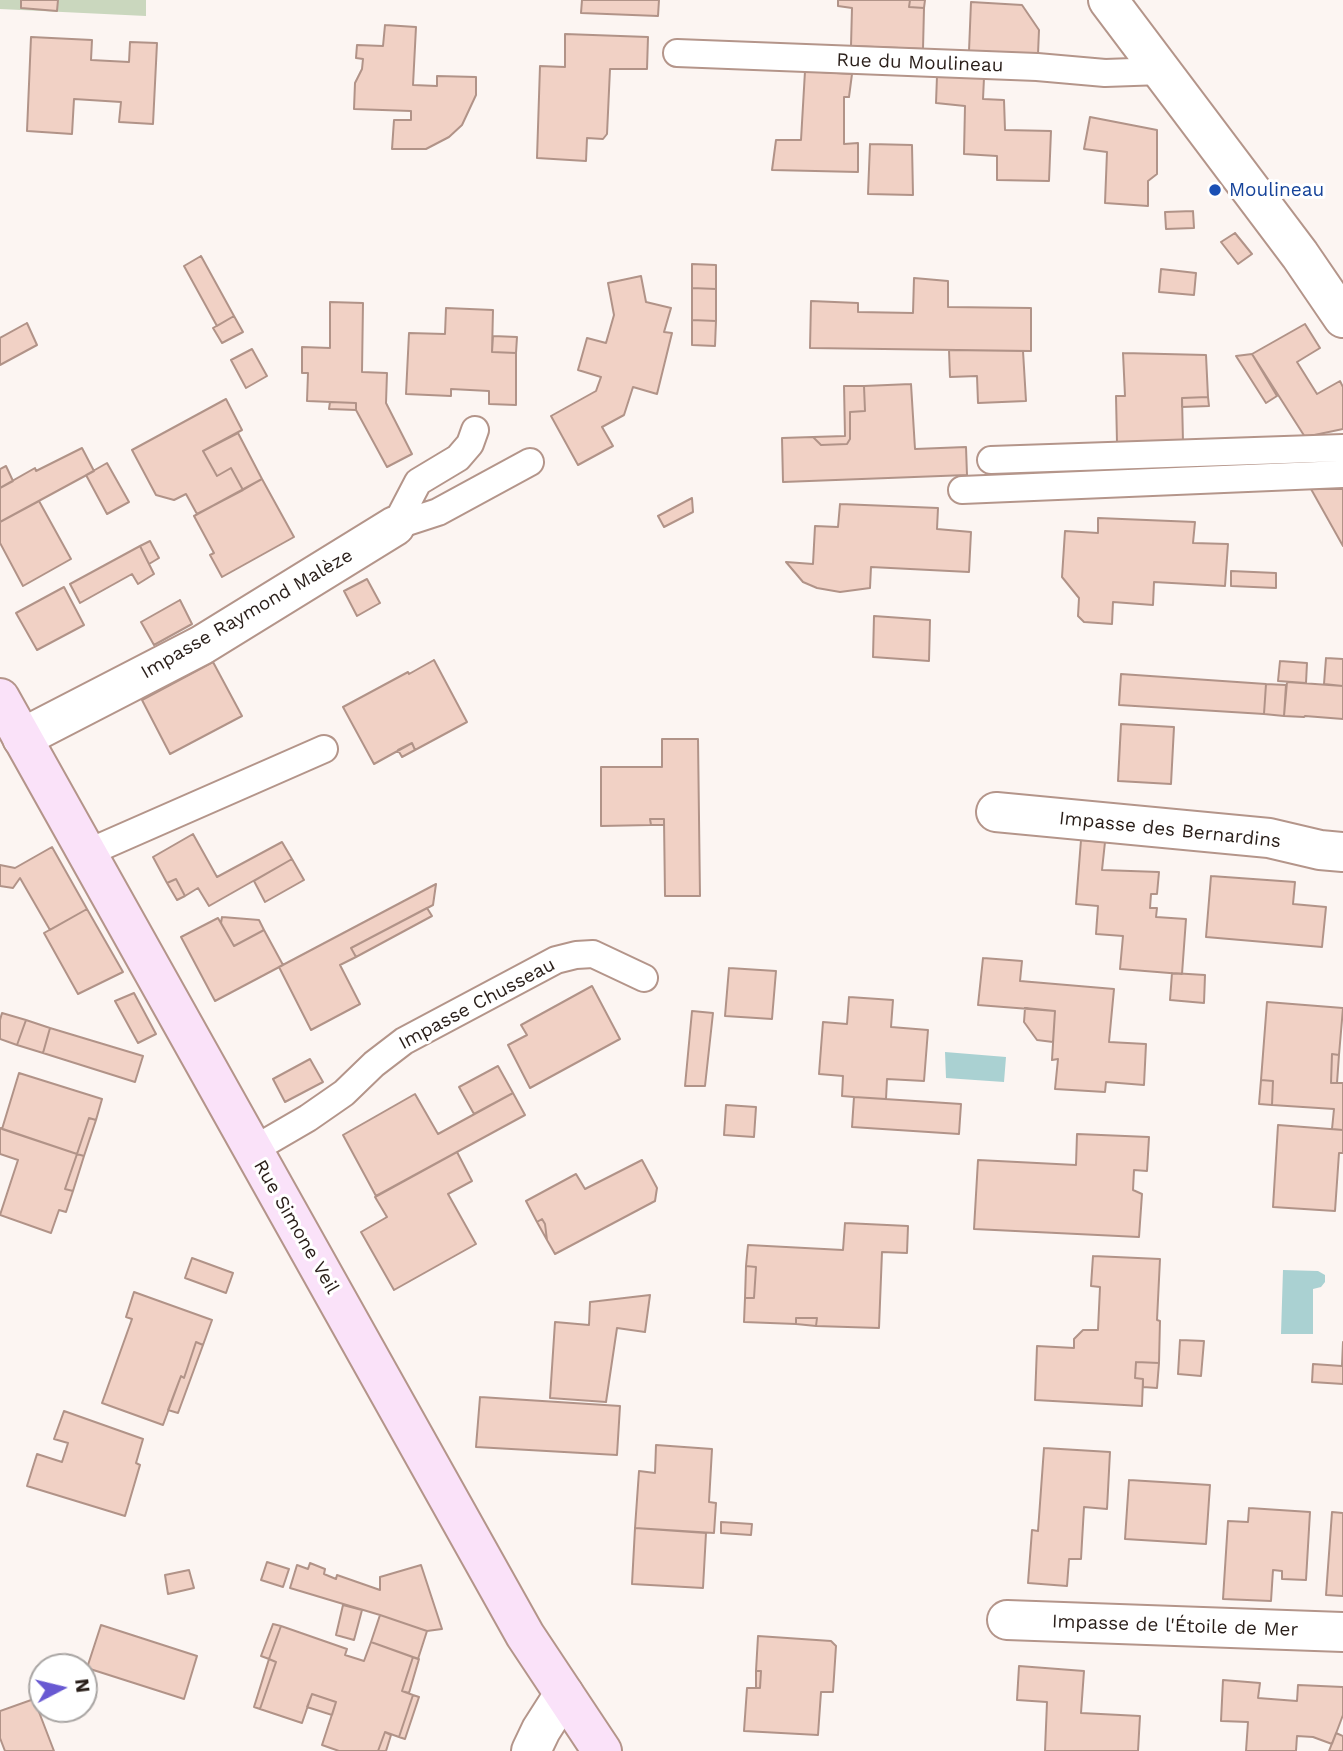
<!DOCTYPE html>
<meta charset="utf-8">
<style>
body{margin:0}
#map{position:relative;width:1343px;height:1751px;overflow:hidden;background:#fcf5f2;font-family:"Work Sans",sans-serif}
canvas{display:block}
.north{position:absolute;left:28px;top:1653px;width:70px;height:70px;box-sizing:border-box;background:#fff;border:2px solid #a9a5a3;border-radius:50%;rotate:83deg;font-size:19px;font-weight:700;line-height:28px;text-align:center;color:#291e19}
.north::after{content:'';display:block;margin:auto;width:24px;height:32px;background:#6859d2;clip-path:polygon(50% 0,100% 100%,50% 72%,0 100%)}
</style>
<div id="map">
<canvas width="1343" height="1751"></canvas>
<div class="north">N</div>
</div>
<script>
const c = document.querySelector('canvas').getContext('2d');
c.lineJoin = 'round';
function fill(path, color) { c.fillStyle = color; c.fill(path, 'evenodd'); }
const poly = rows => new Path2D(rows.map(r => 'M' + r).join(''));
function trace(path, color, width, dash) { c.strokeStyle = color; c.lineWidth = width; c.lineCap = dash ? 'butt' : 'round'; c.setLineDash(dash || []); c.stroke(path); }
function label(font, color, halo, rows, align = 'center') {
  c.font = font + ' "Work Sans",sans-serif'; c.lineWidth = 6; c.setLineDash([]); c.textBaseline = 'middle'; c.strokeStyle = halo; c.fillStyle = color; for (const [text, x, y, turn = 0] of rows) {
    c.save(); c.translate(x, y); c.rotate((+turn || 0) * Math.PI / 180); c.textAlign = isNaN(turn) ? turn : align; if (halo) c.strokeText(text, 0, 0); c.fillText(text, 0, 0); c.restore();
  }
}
const green = poly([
 [0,0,146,0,146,16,0,9]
]);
const water = poly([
 [945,1052,1006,1057,1004,1082,946,1078],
 [1283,1270,1318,1271,1325,1275,1325,1282,1321,1287,1313,1289,1313,1334,1281,1334]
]);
const building = poly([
 [21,0,58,0,57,11,21,8,21,0],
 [582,0,659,0,658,16,581,13,582,0],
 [838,0,910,0,909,7,924,8,923,49,851,46,852,8,838,6,838,0],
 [910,0,925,0,924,8,909,7,910,0],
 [971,2,1022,5,1039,30,1038,54,969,51,971,2],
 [385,25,416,27,413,85,437,86,437,76,476,77,476,95,462,125,449,137,426,149,392,149,394,120,411,120,411,111,354,109,355,83,362,69,363,59,356,58,357,45,383,46,385,25],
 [565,34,648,37,647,69,610,69,607,134,603,139,587,138,586,161,537,158,540,66,565,67,565,34],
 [31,37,92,40,91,60,129,62,130,42,157,43,153,124,119,122,121,102,74,99,72,134,27,131,31,37],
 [805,71,852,74,849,97,844,97,844,144,858,143,858,172,772,170,776,140,801,140,805,71],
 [937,76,984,78,983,99,1004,100,1005,130,1051,131,1049,181,997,180,997,156,964,154,965,106,936,103,937,76],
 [1090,117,1157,130,1157,174,1148,181,1148,206,1105,203,1107,152,1084,149,1090,117],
 [870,144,912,145,913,195,868,194,870,144],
 [1193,211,1194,228,1166,229,1165,212,1193,211],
 [1235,233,1252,254,1238,264,1221,242,1235,233],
 [201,256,234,316,217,326,184,266,201,256],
 [692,264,716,265,716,289,692,288,692,264],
 [1161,269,1196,273,1194,295,1159,292,1161,269],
 [641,276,646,302,671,308,664,332,672,333,657,394,633,387,624,415,602,427,613,446,578,465,551,416,596,391,601,377,578,370,587,338,606,343,614,315,608,283,641,276],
 [914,278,948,281,948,307,1031,308,1031,351,810,348,811,301,858,303,858,312,913,313,914,278],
 [692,288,716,289,716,321,692,320,692,288],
 [330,302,363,303,362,372,387,373,386,403,412,454,387,467,356,410,356,403,307,401,308,373,302,373,302,347,330,348,330,302],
 [446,308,493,310,492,352,516,353,516,405,489,404,489,391,451,389,451,396,406,394,409,333,445,334,446,308],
 [234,316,243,332,222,343,213,328,234,316],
 [692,320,716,321,715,346,692,345,692,320],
 [27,323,37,345,0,365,0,338,27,323],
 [1305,324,1320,348,1297,362,1317,394,1340,381,1343,387,1343,429,1305,437,1252,354,1305,324],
 [493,336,517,337,516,353,492,352,493,336],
 [252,349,267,376,246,388,231,360,252,349],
 [949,350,1023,351,1026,401,978,403,977,376,950,377,949,350],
 [1123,353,1206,355,1208,397,1182,398,1183,442,1117,443,1116,396,1125,396,1123,353],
 [1252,354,1277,396,1266,403,1236,356,1252,354],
 [911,384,915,449,966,447,967,475,783,482,782,438,813,437,821,445,847,444,850,439,850,412,865,411,864,386,911,384],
 [844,386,864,386,865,411,850,412,850,439,847,444,821,445,813,437,845,436,844,386],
 [1208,397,1209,406,1182,407,1182,398,1208,397],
 [226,399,242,430,203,451,217,476,231,468,243,490,197,514,186,494,174,500,156,495,132,450,226,399],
 [330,402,356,403,356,410,329,409,330,402],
 [238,433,262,479,243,490,231,468,217,476,203,451,238,433],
 [82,448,94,471,0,522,0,488,35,468,36,471,82,448],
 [107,463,129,502,107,514,86,475,107,463],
 [6,466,13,481,0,488,0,469,6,466],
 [262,479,294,537,222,577,210,555,214,553,194,516,262,479],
 [1311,489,1343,489,1343,546,1311,489],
 [692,498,693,512,664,527,658,516,692,498],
 [39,501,71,559,23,586,0,543,0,522,39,501],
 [840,504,938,508,937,529,971,532,969,572,871,567,870,588,840,592,817,588,803,582,786,562,813,564,815,526,838,527,840,504],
 [1098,518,1195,522,1193,543,1228,544,1225,586,1154,582,1153,605,1113,602,1112,624,1084,622,1078,616,1079,598,1062,577,1065,531,1098,533,1098,518],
 [150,541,159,558,149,564,140,546,150,541],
 [140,546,154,574,138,584,132,574,80,603,70,584,140,546],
 [1231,571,1276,573,1276,588,1231,586,1231,571],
 [367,579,380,603,357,616,344,591,367,579],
 [64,587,84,625,37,650,16,613,64,587],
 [180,600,192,624,154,645,141,622,180,600],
 [874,616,930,620,929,661,873,657,874,616],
 [1326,658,1343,659,1343,686,1324,684,1326,658],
 [434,660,467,722,415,750,412,743,374,764,343,707,408,672,409,674,434,660],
 [1280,661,1307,663,1306,683,1278,681,1280,661],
 [213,662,242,716,170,754,142,700,213,662],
 [1121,674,1266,684,1264,714,1119,705,1121,674],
 [1287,682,1343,686,1343,719,1305,716,1304,717,1284,716,1287,682],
 [1266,684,1286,685,1284,716,1264,714,1266,684],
 [1121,724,1174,727,1171,784,1118,781,1121,724],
 [662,739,698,739,700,896,665,896,664,819,650,819,651,825,601,826,601,767,662,767,662,739],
 [412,743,415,750,402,757,398,750,412,743],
 [650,819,664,819,664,825,651,825,650,819],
 [193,834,217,877,282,842,292,859,209,906,198,888,185,896,176,879,167,883,153,857,193,834],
 [1081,840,1105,842,1102,870,1159,872,1157,894,1151,894,1150,908,1157,908,1156,917,1186,919,1182,974,1120,969,1123,936,1096,934,1098,906,1076,904,1081,840],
 [52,847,87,909,50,930,20,878,13,888,0,886,0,865,15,868,52,847],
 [292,859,304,880,265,902,254,881,292,859],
 [1211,876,1295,882,1293,904,1326,907,1322,947,1206,937,1211,876],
 [176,879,185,896,177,900,167,883,176,879],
 [436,884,433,905,351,948,356,957,340,965,360,1004,311,1030,279,967,436,884],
 [427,908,432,916,356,957,351,948,427,908],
 [87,909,123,972,78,994,44,933,87,909],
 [222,917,259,920,264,930,234,946,221,923,222,917],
 [218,918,234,946,264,930,283,965,215,1001,181,937,218,918],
 [983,958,1022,961,1020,981,1114,989,1109,1042,1146,1044,1144,1085,1106,1082,1105,1092,1055,1089,1058,1059,1052,1060,1055,1011,978,1005,983,958],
 [729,968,776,971,772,1019,725,1016,729,968],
 [1172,973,1205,975,1204,1003,1170,1000,1172,973],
 [592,986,620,1039,530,1088,508,1045,527,1035,521,1025,592,986],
 [134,993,156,1034,138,1043,115,1001,134,993],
 [849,997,893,1000,891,1027,928,1030,924,1081,887,1079,886,1099,854,1097,842,1096,843,1076,819,1074,823,1022,847,1024,849,997],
 [1267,1002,1343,1008,1339,1055,1332,1054,1331,1083,1343,1083,1343,1130,1332,1129,1334,1109,1272,1105,1273,1081,1261,1080,1267,1002],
 [1025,1008,1055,1011,1053,1042,1037,1040,1024,1022,1025,1008],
 [692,1011,713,1013,705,1086,685,1086,692,1011],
 [2,1013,26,1020,17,1045,0,1039,0,1020,2,1013],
 [26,1020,50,1028,43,1053,17,1045,26,1020],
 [50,1028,143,1056,135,1082,43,1053,50,1028],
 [1332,1054,1339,1055,1337,1083,1331,1083,1332,1054],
 [310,1059,323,1082,285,1102,273,1079,310,1059],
 [498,1066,513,1093,474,1114,459,1087,498,1066],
 [19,1073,102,1099,96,1120,89,1118,77,1154,2,1129,19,1073],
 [1261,1080,1273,1081,1272,1105,1259,1104,1261,1080],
 [513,1093,525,1115,376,1196,343,1135,415,1094,438,1134,513,1093],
 [854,1097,961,1104,959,1134,852,1127,854,1097],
 [726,1105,756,1107,754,1137,724,1135,726,1105],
 [89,1118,96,1120,84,1156,77,1154,89,1118],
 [1278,1125,1343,1130,1343,1153,1339,1153,1335,1211,1273,1207,1278,1125],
 [0,1128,77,1154,65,1189,73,1191,66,1212,59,1210,51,1233,0,1215,18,1160,0,1154,0,1128],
 [1077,1134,1149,1137,1147,1171,1134,1170,1133,1190,1142,1194,1139,1237,974,1229,978,1160,1076,1165,1077,1134],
 [457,1152,472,1181,448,1194,476,1244,394,1290,361,1232,387,1217,375,1197,457,1152],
 [77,1154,84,1156,73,1191,65,1189,77,1154],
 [642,1160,657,1188,655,1201,555,1254,547,1240,545,1224,542,1219,537,1222,526,1201,576,1174,585,1189,642,1160],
 [542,1219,545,1224,547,1240,537,1222,542,1219],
 [845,1223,908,1226,907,1253,882,1252,879,1328,816,1326,817,1318,796,1318,796,1324,744,1322,745,1298,754,1298,756,1267,746,1266,748,1245,843,1250,845,1223],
 [1093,1256,1160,1259,1157,1320,1160,1321,1159,1363,1136,1362,1135,1378,1143,1379,1142,1406,1035,1400,1037,1346,1074,1348,1074,1339,1083,1330,1098,1330,1100,1287,1091,1286,1093,1256],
 [192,1258,233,1273,226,1293,185,1278,192,1258],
 [746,1266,756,1267,754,1298,745,1298,746,1266],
 [134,1292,212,1320,203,1345,196,1342,184,1378,181,1376,163,1425,102,1403,132,1319,126,1317,134,1292],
 [650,1295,645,1332,617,1328,606,1402,550,1398,555,1322,589,1325,590,1302,650,1295],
 [796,1318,817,1318,816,1326,796,1324,796,1318],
 [1180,1340,1204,1341,1201,1376,1178,1374,1180,1340],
 [196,1342,203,1345,178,1413,168,1410,181,1376,184,1378,196,1342],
 [1343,1342,1343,1384,1312,1382,1313,1364,1342,1366,1343,1342],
 [1136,1362,1159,1363,1157,1388,1143,1387,1143,1379,1135,1378,1136,1362],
 [480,1397,620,1406,617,1455,476,1447,480,1397],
 [64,1411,143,1439,136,1463,140,1465,125,1516,27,1486,37,1454,62,1462,68,1443,54,1439,64,1411],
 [656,1445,712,1449,709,1502,716,1503,714,1533,635,1528,639,1471,655,1473,656,1445],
 [1044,1448,1110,1452,1107,1509,1084,1507,1081,1559,1069,1559,1067,1586,1028,1583,1032,1530,1038,1531,1044,1448],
 [1129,1480,1210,1485,1206,1544,1125,1539,1129,1480],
 [1249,1508,1310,1512,1306,1580,1282,1579,1282,1571,1273,1570,1271,1601,1223,1599,1228,1521,1248,1522,1249,1508],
 [1332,1512,1343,1513,1343,1596,1326,1595,1332,1512],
 [721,1522,752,1524,751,1535,721,1533,721,1522],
 [635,1528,706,1533,703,1588,632,1584,635,1528],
 [267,1562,289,1569,283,1587,261,1580,267,1562],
 [310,1563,325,1569,324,1574,336,1579,337,1575,380,1590,380,1577,421,1565,442,1629,427,1631,380,1615,290,1588,297,1565,308,1569,310,1563],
 [189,1570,194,1588,168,1594,165,1575,189,1570],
 [343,1605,362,1610,354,1640,336,1635,343,1605],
 [380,1615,427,1631,418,1659,371,1642,380,1615],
 [273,1624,281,1626,269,1659,261,1656,273,1624],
 [101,1625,197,1656,184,1699,87,1668,101,1625],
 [281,1626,347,1649,345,1655,364,1661,371,1642,413,1657,402,1691,413,1695,399,1737,385,1732,378,1751,339,1751,322,1745,336,1702,312,1694,302,1723,260,1709,276,1662,269,1659,281,1626],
 [758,1636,831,1641,836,1646,833,1692,821,1692,818,1735,744,1731,747,1688,760,1688,761,1671,756,1671,758,1636],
 [413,1657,419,1659,409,1693,402,1691,413,1657],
 [269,1659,276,1662,260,1709,254,1707,269,1659],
 [1019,1666,1084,1671,1081,1713,1140,1716,1138,1751,1045,1751,1047,1702,1017,1700,1019,1666],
 [756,1671,761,1671,760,1688,756,1688,756,1671],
 [1223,1680,1260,1683,1258,1698,1297,1701,1298,1685,1343,1687,1343,1715,1332,1744,1313,1737,1297,1736,1296,1751,1246,1751,1248,1722,1221,1721,1223,1680],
 [312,1694,336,1702,332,1715,307,1707,312,1694],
 [413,1695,419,1697,405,1739,399,1737,413,1695],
 [34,1699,54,1751,5,1751,0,1738,0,1711,34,1699],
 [385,1732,391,1735,386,1751,378,1751,385,1732],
 [1336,1733,1343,1736,1343,1751,1329,1751,1336,1733]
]);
const lane = poly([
 [677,53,1037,67,1105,73,1162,71],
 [475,430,470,444,458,458,418,482,395,526,438,512,530,462],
 [991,460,1343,448],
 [962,490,1343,474],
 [87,853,324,749],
 [253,1150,308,1118,344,1093,374,1064,404,1041,556,960,576,955,593,954,644,978]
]);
const street = poly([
 [1108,0,1300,255,1343,318],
 [22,738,202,645,395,526],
 [996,812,1269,838,1320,850,1343,852],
 [1007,1620,1343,1632],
 [531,1751,541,1730,564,1694]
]);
const secondary = poly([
 [0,698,525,1635,602,1751]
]);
const markers = [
 [1215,190,7,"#1a4fb4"]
];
const streetNames = [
 ["Rue du Moulineau",920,63,2],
 ["Impasse Raymond Malèze",247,614,-30],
 ["Impasse des Bernardins",1170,830,6],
 ["Impasse Chusseau",477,1004,-28],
 ["Rue Simone Veil",296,1227,60],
 ["Impasse de l'Étoile de Mer",1175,1626,2]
];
const transitNames = [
 ["Moulineau",1229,190]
];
fill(green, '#cad7be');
fill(water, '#aad1d2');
fill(building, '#f1d1c5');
trace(building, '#b19388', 2);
trace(lane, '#b4958a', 30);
trace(street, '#b4958a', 42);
trace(secondary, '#b4958a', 42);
trace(lane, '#fff', 26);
trace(street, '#fff', 38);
trace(secondary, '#fae2f9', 38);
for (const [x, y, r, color] of markers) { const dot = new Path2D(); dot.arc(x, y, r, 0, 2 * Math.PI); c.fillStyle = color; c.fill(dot); trace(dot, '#fff', 2.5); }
label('19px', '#291e19', '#fff', streetNames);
label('19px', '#164399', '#fff', transitNames, 'left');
</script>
